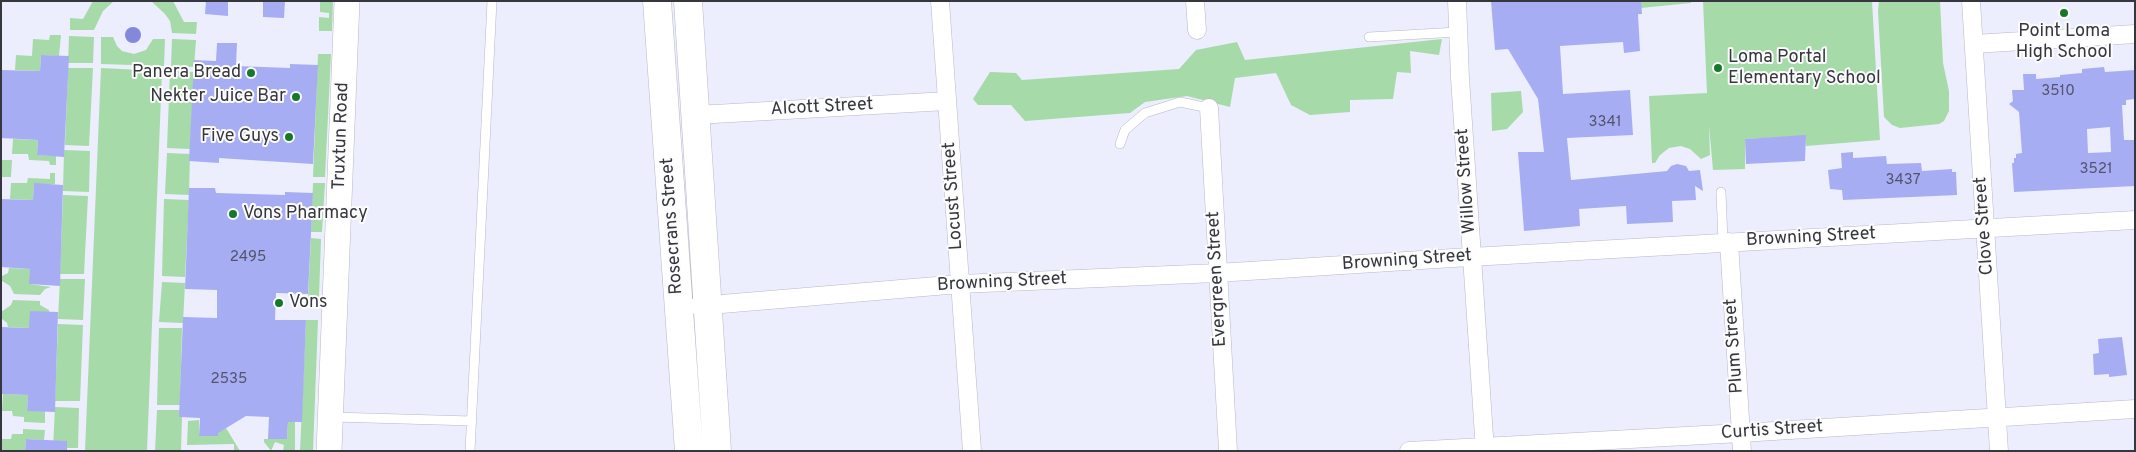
<!DOCTYPE html>
<style>
body{margin:0}
#map{position:relative;width:2136px;height:452px;overflow:hidden;background:#eceefd;font-family:Overpass,sans-serif}
canvas{display:block}
.frame{position:absolute;inset:0;border:2px solid #36373e;pointer-events:none}
</style>
<div id="map">
<canvas width="2136" height="452"></canvas>
<div class="frame"></div>
</div>
<script>
const c = document.querySelector('canvas').getContext('2d');
c.lineJoin = 'round';
function fill(path, color) { c.fillStyle = color; c.fill(path, 'evenodd'); }
const poly = rows => new Path2D(rows.map(r => 'M' + r).join(''));
function trace(path, color, width, dash) { c.strokeStyle = color; c.lineWidth = width; c.lineCap = dash ? 'butt' : 'round'; c.setLineDash(dash || []); c.stroke(path); }
function label(font, color, halo, rows, align = 'center') {
  c.font = font + ' Overpass,sans-serif'; c.lineWidth = 4; c.setLineDash([]); c.textBaseline = 'middle'; c.strokeStyle = halo; c.fillStyle = color; for (const [text, x, y, turn = 0] of rows) {
    c.save(); c.translate(x, y); c.rotate((+turn || 0) * Math.PI / 180); c.textAlign = isNaN(turn) ? turn : align; if (halo) c.strokeText(text, 0, 0); c.fillText(text, 0, 0); c.restore();
  }
}
const green = poly([
 [93,1,114,1,103,11,94,30,70,30,70,18,83,19],
 [151,1,173,1,184,22,197,22,196,34,172,33,170,21,165,14],
 [320,1,333,1,332,31,319,31,319,17,329,18,329,13,320,12],
 [1641,1,1691,1,1691,3,1641,8],
 [1703,1,1872,1,1880,140,1806,146,1805,136,1745,139,1745,169,1713,170,1709,125,1710,155,1701,159,1690,149,1681,146,1669,148,1660,155,1655,163,1652,163,1649,96,1707,93],
 [1879,1,1940,1,1943,63,1949,91,1949,111,1944,121,1939,124,1900,128,1892,125,1884,117,1878,11],
 [50,35,61,35,59,56,41,55,40,71,15,70,16,55,32,56,33,39,49,40],
 [69,36,94,37,93,63,68,63],
 [101,37,113,37,117,46,122,51,134,54,146,50,153,39,165,39,164,66,101,64],
 [172,39,196,40,194,67,171,66],
 [1442,39,1439,55,1410,51,1411,73,1397,72,1393,99,1350,100,1350,112,1310,115,1291,105,1276,73,1235,78,1230,107,1187,96,1145,102,1130,113,1025,121,1011,105,978,105,973,99,990,72,1016,73,1022,80,1179,69,1196,50,1237,42,1245,60],
 [318,54,331,54,325,177,313,177],
 [68,68,93,68,89,146,65,145],
 [101,68,162,71,147,451,85,451],
 [170,71,194,72,190,149,167,148],
 [1521,91,1523,112,1507,129,1492,131,1491,93],
 [13,139,38,140,37,155,56,156,56,165,50,165,49,161,29,160,28,154,12,154],
 [64,150,90,151,89,192,63,191],
 [167,153,190,154,189,195,165,194],
 [1,160,12,160,11,177,1,177],
 [50,173,55,173,55,184,34,184,33,200,10,199,11,183,27,183,28,178,50,179],
 [313,183,325,183,322,232,311,232],
 [63,195,88,196,84,274,60,274],
 [164,199,189,200,185,277,162,276],
 [311,238,321,239,319,297,308,297],
 [9,268,30,269,30,284,51,287,45,289,40,295,14,294,10,286,2,281,2,276,8,273],
 [60,279,85,279,83,320,58,319],
 [162,282,185,283,183,323,159,322],
 [13,300,40,301,40,305,49,310,49,312,29,328,8,327,7,323,1,318,1,312,11,305],
 [306,320,318,320,313,451,300,451],
 [58,324,83,325,80,401,55,401],
 [159,328,182,328,180,405,157,405],
 [3,394,28,395,27,411,45,411,45,423,24,422,24,417,13,416,12,411,2,411],
 [55,407,79,408,78,448,53,448],
 [157,410,180,410,179,417,182,417,181,451,155,451],
 [199,420,199,436,218,436,218,429,226,428,240,451,234,451,234,444,187,445,188,421],
 [288,422,295,422,295,451,283,451,284,445,275,442,271,451,264,442,264,439,287,439],
 [23,429,45,430,44,440,26,439,25,451,1,451,1,439,11,439,12,434,23,434]
]);
const water = poly([
 '125 35a8 8 0 1 1 16 0a8 8 0 1 1-16 0Z'
]);
const building = poly([
 [206,1,228,1,228,16,205,14],
 [263,1,285,1,284,18,263,17],
 [1491,1,1641,1,1642,14,1638,14,1640,51,1624,53,1623,42,1560,46,1563,94,1630,90,1633,135,1567,138,1571,180,1667,171,1671,166,1677,164,1686,166,1689,171,1700,170,1703,191,1695,186,1696,200,1672,201,1673,222,1627,224,1626,206,1579,209,1580,226,1524,231,1518,152,1544,152,1538,99,1508,49,1495,50],
 [217,43,237,43,236,66,290,68,290,64,318,65,313,164,219,158,219,163,189,161,194,60,216,61],
 [41,55,69,56,64,157,37,155,38,140,1,138,1,70,40,71],
 [2104,67,2105,72,2135,70,2135,99,2126,100,2126,105,2122,105,2124,140,2135,140,2135,186,2014,192,2012,163,2014,163,2014,158,2016,158,2016,154,2022,153,2019,112,2009,104,2013,101,2012,90,2024,90,2023,74,2036,74,2036,79,2060,77,2060,75,2082,73,2082,69],
 [2110,127,2111,152,2088,153,2087,129],
 [1806,135,1805,161,1746,164,1745,139],
 [1853,152,1853,158,1886,156,1887,164,1921,163,1922,171,1952,169,1952,172,1956,172,1957,195,1843,200,1842,190,1830,189,1828,170,1842,168,1841,153],
 [34,183,63,185,60,286,29,284,30,269,1,267,1,199,33,200],
 [189,188,215,188,216,193,285,195,285,192,313,193,308,294,276,293,275,320,306,320,302,422,288,422,287,439,268,439,269,417,246,416,218,433,218,436,199,436,200,418,179,417,183,317,217,318,217,290,185,289],
 [30,311,58,312,55,412,27,411,28,395,1,394,1,327,29,328],
 [2122,337,2127,375,2109,377,2109,374,2094,375,2093,354,2099,353,2098,339],
 [26,439,67,441,67,451,25,451]
]);
const lane = poly([
 [1369,37,1458,32],
 [1120,144,1125,130,1145,113,1180,102,1209,108],
 [1721,192,1723,242],
 [333,417,472,421],
 [470,451,492,1]
]);
const street = poly([
 [940,1,972,451],
 [1195,1,1197,30],
 [1457,1,1460,78,1485,451],
 [1971,1,1999,451],
 [1974,44,2135,34],
 [1209,108,1228,451],
 [696,115,947,101],
 [1729,242,1742,451],
 [698,306,960,284,1217,273,1453,258,2135,220],
 [1409,451,1741,433,2135,409]
]);
const secondary = poly([
 [329,451,347,1]
]);
const primary = poly([
 [657,1,689,451],
 [688,1,717,451]
]);
const markers = [
 [2064,13,5,"#15782a"],
 [1718,68,5,"#15782a"],
 [251,73,5,"#15782a"],
 [296,97,5,"#15782a"],
 [289,137,5,"#15782a"],
 [233,214,5,"#15782a"],
 [279,303,5,"#15782a"]
];
const numberNames = [
 ["3510",2058,92],
 ["3341",1605,123],
 ["3521",2096,170],
 ["3437",1903,181],
 ["2495",248,258],
 ["2535",229,380]
];
const poiNames = [
 ["Point Loma",2064,32,"center"],
 ["High School",2064,53,"center"],
 ["Loma Portal",1728,58],
 ["Elementary School",1728,79],
 ["Panera Bread",241,73,"right"],
 ["Nekter Juice Bar",286,97,"right"],
 ["Five Guys",279,137,"right"],
 ["Vons Pharmacy",243,214],
 ["Vons",289,303]
];
const streetNames = [
 ["Alcott Street",822,108,-3],
 ["Truxtun Road",342,136,-88],
 ["Willow Street",1467,181,-94],
 ["Locust Street",954,196,-94],
 ["Rosecrans Street",673,226,-94],
 ["Clove Street",1985,226,-94],
 ["Browning Street",1811,238,-3],
 ["Browning Street",1407,261,-4],
 ["Evergreen Street",1218,279,-93],
 ["Browning Street",1002,283,-3],
 ["Plum Street",1735,346,-94],
 ["Curtis Street",1772,431,-4]
];
fill(green, '#a6daa9');
fill(water, '#8388dd');
fill(building, '#a7adf3');
trace(lane, '#b6b8ca', 10);
trace(street, '#b6b8ca', 19);
trace(secondary, '#b6b8ca', 26);
trace(primary, '#b6b8ca', 29);
trace(lane, '#fff', 9);
trace(street, '#fff', 18);
trace(secondary, '#fff', 25);
trace(primary, '#fff', 28);
for (const [x, y, r, color] of markers) { const dot = new Path2D(); dot.arc(x, y, r, 0, 2 * Math.PI); c.fillStyle = color; c.fill(dot); trace(dot, '#fcfcfc', 2); }
label('15px', '#52546b', null, numberNames);
label('18px', '#36373e', '#fcfcfc', poiNames, 'left');
label('18px', '#36373e', '#fcfcfc', streetNames);
</script>
